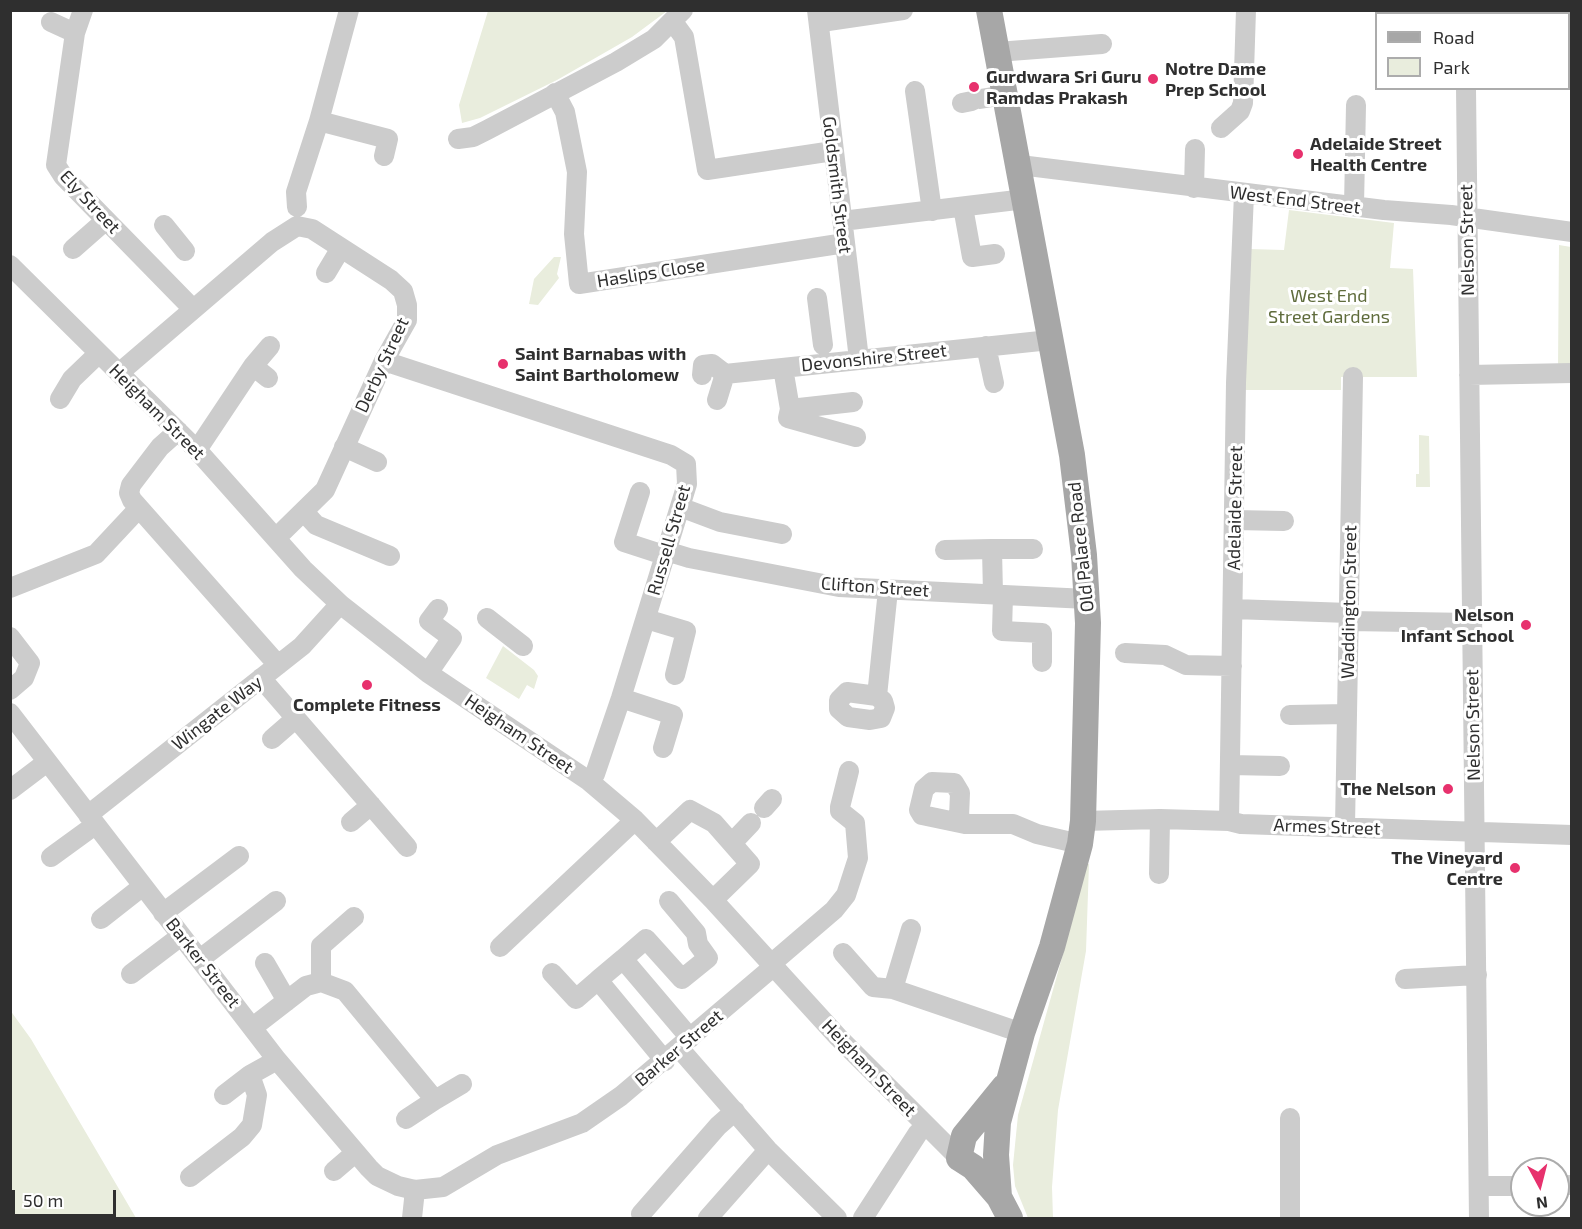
<!DOCTYPE html>
<style>
body{margin:0}
#map{position:relative;width:1582px;height:1229px;overflow:hidden;background:#fff;font-family:"Exo 2",sans-serif}
canvas{display:block}
.frame{position:absolute;inset:0;border:12px solid #2f2f2f;pointer-events:none}
.legend{position:absolute;left:1375px;top:12px;width:195px;height:78px;box-sizing:border-box;background:#fff;border:2px solid #acacac;margin:0;padding:8px 10px;list-style:none;font-size:18px;color:#2f2f2f}
.legend li{display:flex;align-items:center;gap:12px;height:30px}
.legend b{width:30px;border:2px solid #acacac}
.north{position:absolute;left:1510px;top:1157px;width:60px;height:60px;box-sizing:border-box;background:#fff;border:2px solid #acacac;border-radius:50%;rotate:173deg;font-size:16px;font-weight:700;line-height:24px;text-align:center;color:#2f2f2f}
.north::after{content:'';display:block;margin:auto;width:21px;height:27px;background:#e7316d;clip-path:polygon(50% 0,100% 100%,50% 72%,0 100%)}
.scale{position:absolute;left:12px;top:1190px;width:104px;height:27px;box-sizing:border-box;border:3px solid #2f2f2f;border-top:0;padding-left:8px;font-size:18px;line-height:21px;white-space:nowrap;color:#2f2f2f;-webkit-text-stroke:4px #fff;paint-order:stroke}
</style>
<div id="map">
<canvas width="1582" height="1229"></canvas>
<div class="frame"></div>
<ul class="legend">
<li><b style="height:8px;background:#a7a7a7"></b>Road</li>
<li><b style="height:16px;background:#e9eddd"></b>Park</li>
</ul>
<div class="north">N</div>
<div class="scale">50 m</div>
</div>
<script>
const c = document.querySelector('canvas').getContext('2d');
c.lineJoin = 'round';
function fill(path, color) { c.fillStyle = color; c.fill(path, 'evenodd'); }
const poly = rows => new Path2D(rows.map(r => 'M' + r).join(''));
function trace(path, color, width, dash) { c.strokeStyle = color; c.lineWidth = width; c.lineCap = dash ? 'butt' : 'round'; c.setLineDash(dash || []); c.stroke(path); }
function label(font, color, halo, rows, align = 'center') {
  c.font = font + ' "Exo 2",sans-serif'; c.lineWidth = 6; c.setLineDash([]); c.textBaseline = 'middle'; c.strokeStyle = halo; c.fillStyle = color; for (const [text, x, y, turn = 0] of rows) {
    c.save(); c.translate(x, y); c.rotate((+turn || 0) * Math.PI / 180); c.textAlign = isNaN(turn) ? turn : align; if (halo) c.strokeText(text, 0, 0); c.fillText(text, 0, 0); c.restore();
  }
}
const green = poly([
 [488,11,488,10,667,11,632,37,557,80,480,118,462,123,459,105],
 [1289,210,1394,223,1390,268,1413,269,1417,377,1341,377,1341,390,1245,390,1249,249,1284,250],
 [1559,245,1571,247,1572,367,1558,367],
 [554,257,561,257,557,274,559,278,538,305,529,304,534,279],
 [1419,435,1429,436,1430,487,1416,487,1416,474,1419,474],
 [503,646,534,670,538,676,534,689,527,685,519,699,486,678],
 [1081,862,1089,864,1086,951,1058,1110,1052,1187,1053,1218,1028,1218,1015,1186,1013,1165,1018,1115,1065,947],
 [10,1010,31,1039,136,1218,11,1218]
]);
const minor = poly([
 [83,10,75,33,56,165,63,176,192,308],
 [817,10,859,359],
 [1467,14,1467,10],
 [828,21,903,10],
 [51,22,75,33],
 [673,22,684,37,707,170,833,151],
 [997,52,1102,44],
 [1466,88,1479,1218],
 [915,91,932,211],
 [555,93,565,112,577,172,574,234,579,284,845,243],
 [980,99,1005,95],
 [962,103,972,101],
 [319,121,388,139,384,156],
 [1221,128,1240,111,1243,103,1246,10],
 [458,139,473,137,487,130,616,62,654,39,683,10],
 [1020,165,1384,210,1451,215,1572,232],
 [1194,188,1195,149],
 [1354,206,1356,105],
 [297,207,296,192,319,121,349,10],
 [963,207,972,257,995,254],
 [842,221,1025,199],
 [164,225,185,251],
 [73,249,106,220],
 [10,265,197,450,303,569,340,604,428,673,589,781,635,820,713,900,838,1037,959,1158],
 [326,273,341,248],
 [817,298,823,345],
 [986,346,994,383],
 [384,361,671,455,686,464,687,484,621,698,595,774,589,781],
 [253,366,268,378],
 [783,368,790,409,853,402],
 [119,373,272,242,297,226,312,229,391,280,403,291,407,305,407,320,384,361,325,490,276,538],
 [702,375,703,365,712,364,725,374],
 [1469,375,1572,373],
 [60,399,72,379,98,354],
 [717,400,725,374,1050,340],
 [790,409,788,418,856,437],
 [178,431,160,447,131,485,129,493,132,500,278,665],
 [344,447,377,462],
 [197,450,253,366,270,346],
 [640,492,624,542,664,555],
 [680,507,720,522,782,534],
 [304,512,316,525,390,556],
 [1235,520,1284,521],
 [992,549,1033,549],
 [945,550,992,549,993,594],
 [666,551,689,558,839,587,1087,599],
 [10,588,96,554,139,508],
 [1003,596,1002,631,1042,633,1042,662],
 [1233,609,1349,613],
 [487,618,523,646],
 [646,619,686,631,675,675],
 [1349,621,1471,623],
 [10,637,30,663,24,678,10,690],
 [1125,653,1165,655,1186,665,1232,666],
 [428,673,452,638,429,621,438,609],
 [261,678,407,847],
 [847,692,877,696,883,701,885,708,881,718,870,720,848,717,839,709,839,700,847,692],
 [877,696,888,590],
 [621,698,673,715,663,748],
 [10,713,277,1060,369,1168,377,1176,398,1186,415,1190,443,1187,497,1155,582,1123,621,1096,773,967],
 [1290,715,1347,714],
 [272,739,295,719],
 [1230,765,1280,766],
 [10,790,47,762],
 [764,808,772,799],
 [88,815,302,646,340,604],
 [1083,821,1160,819,1229,821,1241,824,1572,835],
 [1229,821,1236,383,1244,194],
 [351,822,371,805],
 [965,824,959,817,960,793,954,783,932,782,924,789,919,810,922,815,965,824,1013,824,1037,834,1080,844],
 [1345,827,1353,377],
 [656,842,690,810,714,823,750,864,713,900],
 [732,843,751,823],
 [51,857,95,825],
 [1159,874,1160,819],
 [163,913,239,856],
 [101,919,143,886],
 [500,947,635,820],
 [843,953,873,987,893,989,911,929],
 [200,959,276,901],
 [623,959,646,939,682,979,708,958,698,944,696,933,669,901],
 [265,963,287,1001],
 [771,964,834,910,846,895,858,858,855,823,840,811,840,807,849,771],
 [552,973,576,999,598,980],
 [131,974,181,936],
 [1405,979,1477,975],
 [321,982,321,946,354,917],
 [893,989,1022,1033],
 [253,1027,306,986,321,982,345,991,435,1100,406,1119],
 [679,1048,768,1150,837,1218],
 [665,1061,598,980,623,959,690,1038],
 [224,1095,250,1075,277,1060],
 [435,1100,462,1084],
 [1290,1118,1290,1218],
 [334,1171,355,1153],
 [190,1177,242,1137,252,1125,257,1095,250,1075],
 [1558,1185,1572,1185],
 [1480,1186,1522,1186],
 [641,1214,718,1126,735,1111],
 [412,1218,415,1190],
 [708,1218,768,1150],
 [863,1218,918,1133]
]);
const major = poly([
 [989,10,1072,455,1084,555,1088,623,1083,821,1080,844,1052,947,1022,1033,998,1122,996,1155,999,1197],
 [959,1158,964,1136,1004,1087],
 [959,1158,973,1167,999,1197,1010,1218]
]);
const markers = [
 [1153,79,6,"#e7316d"],
 [974,87,6,"#e7316d"],
 [1298,154,6,"#e7316d"],
 [503,364,6,"#e7316d"],
 [1526,625,6,"#e7316d"],
 [367,685,6,"#e7316d"],
 [1448,789,6,"#e7316d"],
 [1515,868,6,"#e7316d"]
];
const poiNames = [
 ["Notre Dame",1165,69],
 ["Prep School",1165,90],
 ["Gurdwara Sri Guru",986,77],
 ["Ramdas Prakash",986,98],
 ["Adelaide Street",1310,144],
 ["Health Centre",1310,165],
 ["Saint Barnabas with",515,354],
 ["Saint Bartholomew",515,375],
 ["Nelson",1514,615,"right"],
 ["Infant School",1514,636,"right"],
 ["Complete Fitness",367,705,"center"],
 ["The Nelson",1436,789,"right"],
 ["The Vineyard",1503,858,"right"],
 ["Centre",1503,879,"right"]
];
const streetNames = [
 ["Goldsmith Street",837,185,83],
 ["West End Street",1295,200,7],
 ["Ely Street",90,202,47],
 ["Nelson Street",1467,240,-91],
 ["Haslips Close",651,273,-9],
 ["Devonshire Street",874,358,-6],
 ["Derby Street",382,365,-65],
 ["Heigham Street",157,412,45],
 ["Adelaide Street",1235,508,-89],
 ["Russell Street",669,540,-74],
 ["Old Palace Road",1081,547,-96],
 ["Clifton Street",875,587,4],
 ["Waddington Street",1349,602,-89],
 ["Wingate Way",217,713,-38],
 ["Nelson Street",1473,725,-91],
 ["Heigham Street",519,734,34],
 ["Armes Street",1327,827,2],
 ["Barker Street",203,963,52],
 ["Barker Street",679,1048,-40],
 ["Heigham Street",869,1068,46]
];
const parkNames = [
 ["West End",1329,296],
 ["Street Gardens",1329,317]
];
fill(green, '#e9eddd');
trace(minor, '#ccc', 20);
trace(major, '#a7a7a7', 26);
for (const [x, y, r, color] of markers) { const dot = new Path2D(); dot.arc(x, y, r, 0, 2 * Math.PI); c.fillStyle = color; c.fill(dot); trace(dot, '#fff', 2); }
label('bold 18px', '#2f2f2f', '#fff', poiNames, 'left');
label('18px', '#2f2f2f', '#fff', streetNames);
label('18px', '#5f6c3c', '#fff', parkNames);
</script>
